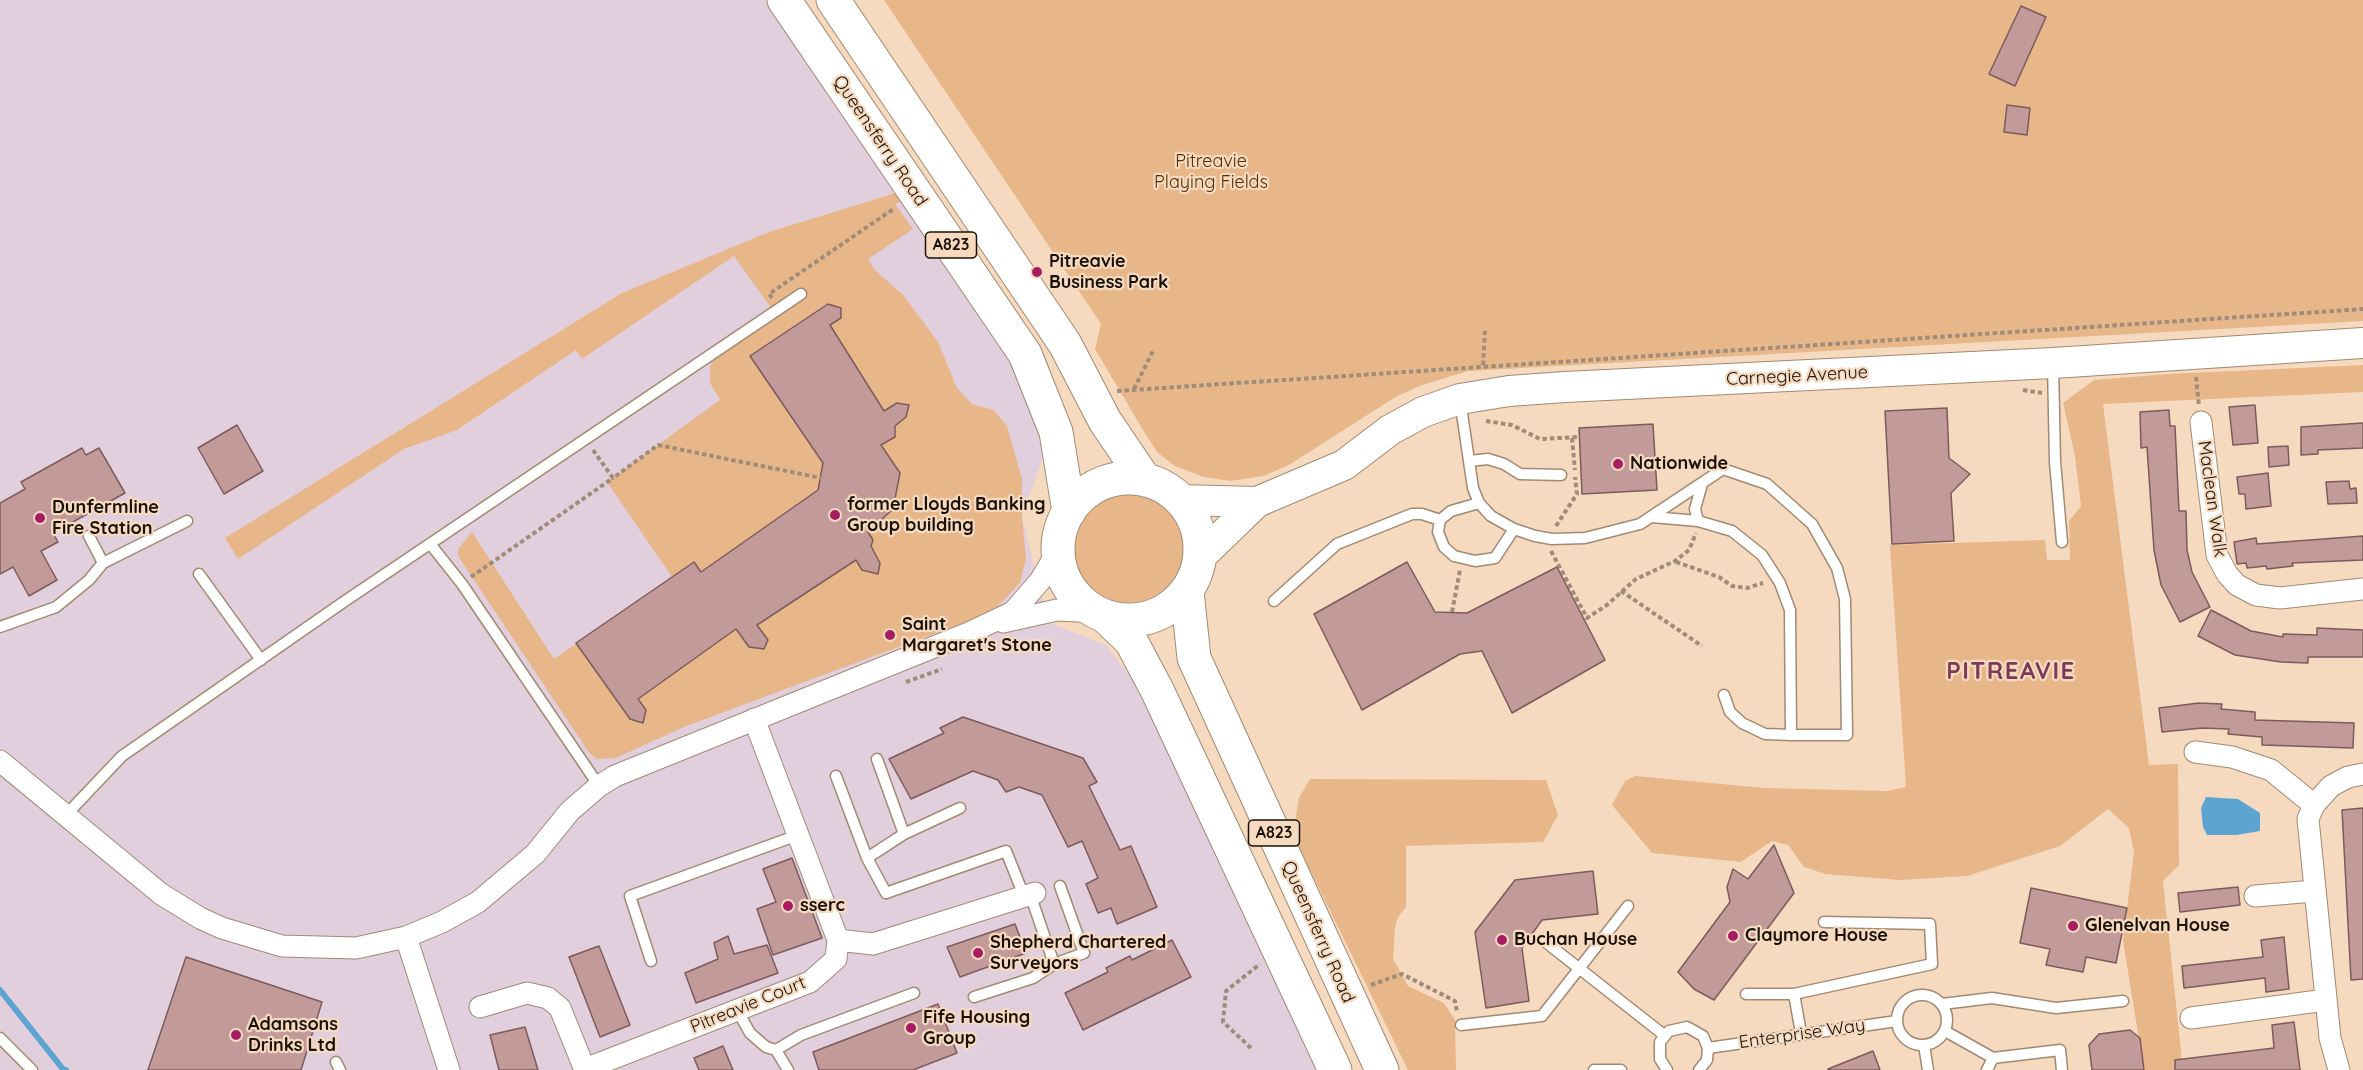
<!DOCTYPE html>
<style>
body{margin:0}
canvas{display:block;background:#f5dac0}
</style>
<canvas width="2363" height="1070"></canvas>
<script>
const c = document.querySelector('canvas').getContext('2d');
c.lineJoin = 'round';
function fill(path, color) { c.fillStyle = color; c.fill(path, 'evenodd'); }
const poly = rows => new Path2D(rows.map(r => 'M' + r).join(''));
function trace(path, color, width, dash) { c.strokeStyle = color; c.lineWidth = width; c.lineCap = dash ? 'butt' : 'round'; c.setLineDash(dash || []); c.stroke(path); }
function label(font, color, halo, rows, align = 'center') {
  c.font = font + ' Quicksand,sans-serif'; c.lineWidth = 4.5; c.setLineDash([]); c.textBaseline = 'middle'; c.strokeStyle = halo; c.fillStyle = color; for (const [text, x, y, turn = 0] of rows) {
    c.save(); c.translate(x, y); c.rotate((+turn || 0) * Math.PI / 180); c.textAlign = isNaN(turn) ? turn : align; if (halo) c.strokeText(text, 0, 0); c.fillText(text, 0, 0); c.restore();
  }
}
const industrial = poly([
 [0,0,784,0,1025,354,1049,441,1022,517,1048,622,1106,645,1181,741,1335,1070,0,1070]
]);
const green = poly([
 [884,0,2363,0,2363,321,1468,371,1419,386,1394,398,1289,465,1263,476,1231,481,1203,477,1175,466,1157,452,1143,430,1095,349,1101,324],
 [912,188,916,194,895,204,913,229,868,259,874,269,904,296,938,342,957,388,972,404,994,410,1007,426,1022,479,1022,517,1026,558,1020,583,998,606,968,621,684,727,616,758,597,759,590,754,458,556,458,549,472,532,554,659,672,577,607,482,720,400,710,383,710,366,722,347,774,312,734,256,582,359,576,350,457,430,404,449,238,559,225,538,622,293,769,232],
 [2363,365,2363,392,2103,404,2149,765,2178,764,2179,865,2163,881,2183,1070,2144,1070,2123,941,2134,852,2129,828,2108,809,2060,846,1967,876,1900,880,1825,874,1804,867,1788,845,1772,841,1741,862,1652,853,1612,805,1625,781,1635,776,1765,788,1887,791,1906,787,1890,545,2045,540,2047,560,2070,560,2069,521,2081,506,2075,456,2063,403,2094,380,2168,374],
 '1074 550a56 56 0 1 1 112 0a56 56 0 1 1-112 0Z',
 [1310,779,1546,780,1558,815,1543,842,1406,846,1406,907,1398,917,1395,927,1393,959,1408,986,1444,1003,1455,1020,1456,1070,1408,1070,1293,835,1299,798]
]);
const water = poly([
 [2206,797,2238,799,2260,813,2260,831,2237,835,2207,835,2203,827,2201,808]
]);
const stream = poly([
 [0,990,63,1069,66,1070]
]);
const building = poly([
 [2021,6,2046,17,2015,86,1989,74,2021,6],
 [2007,105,2030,108,2027,135,2004,132,2007,105],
 [828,304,841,308,841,318,830,325,884,411,897,403,909,405,906,417,895,426,895,437,881,445,900,473,893,509,868,532,873,540,871,546,880,563,878,574,862,570,856,560,757,625,768,640,764,649,749,647,736,629,638,699,646,710,643,723,630,719,576,643,694,562,701,572,818,490,823,463,750,356,828,304],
 [2255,405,2258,443,2233,445,2229,407,2255,405],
 [1947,408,1949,458,1970,474,1951,493,1954,541,1892,544,1885,411,1947,408],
 [2169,410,2170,426,2175,426,2179,511,2186,511,2187,550,2192,572,2210,607,2180,622,2161,585,2154,550,2147,447,2141,448,2140,412,2169,410],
 [2363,423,2363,448,2318,450,2318,454,2301,455,2301,427,2363,423],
 [1653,424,1657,490,1582,494,1579,428,1653,424],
 [237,425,263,471,224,494,198,448,237,425],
 [2288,446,2289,465,2269,467,2268,447,2288,446],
 [82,448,86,455,99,448,125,493,53,533,58,542,41,551,57,580,29,596,13,567,0,574,0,503,25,489,21,482,82,448],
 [2268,473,2271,506,2246,509,2245,494,2239,494,2237,477,2268,473],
 [2349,481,2350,489,2356,488,2357,503,2328,504,2326,482,2349,481],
 [2363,536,2363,560,2292,563,2293,566,2267,569,2266,566,2247,568,2246,563,2237,564,2234,542,2256,538,2257,544,2363,536],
 [1407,562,1435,612,1467,613,1557,567,1605,660,1512,713,1482,651,1460,654,1362,710,1314,614,1407,562],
 [2211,610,2251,631,2283,637,2283,634,2317,635,2317,628,2363,630,2363,657,2308,657,2308,663,2281,662,2235,655,2198,636,2211,610],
 [2199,703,2222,704,2221,709,2255,712,2255,720,2354,723,2353,748,2262,745,2262,737,2228,734,2229,729,2202,728,2162,732,2159,708,2199,703],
 [963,717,1083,758,1097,782,1089,786,1120,850,1131,846,1157,907,1117,924,1111,908,1098,913,1086,884,1098,878,1082,841,1068,847,1042,795,1019,787,1006,792,998,780,973,771,911,799,889,759,944,733,940,728,963,717],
 [2363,808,2363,979,2351,980,2342,810,2363,808],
 [1774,845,1794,893,1714,1000,1694,989,1678,972,1730,902,1727,887,1733,869,1748,879,1774,845],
 [792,858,822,938,773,955,757,909,776,902,763,869,792,858],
 [1593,871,1598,914,1542,920,1522,948,1529,1001,1486,1008,1475,932,1515,880,1593,871],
 [2238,887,2240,905,2180,912,2178,893,2238,887],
 [2031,888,2127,908,2116,963,2086,957,2083,972,2046,965,2050,949,2020,943,2031,888],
 [1015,924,1026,953,960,977,947,947,1015,924],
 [728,936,734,954,767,945,778,973,696,1003,685,973,718,959,714,943,728,936],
 [2284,937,2289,989,2266,992,2265,978,2184,988,2182,966,2263,957,2261,940,2284,937],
 [1172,940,1191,977,1083,1030,1065,993,1108,972,1106,968,1130,956,1132,960,1172,940],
 [599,946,630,1025,600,1037,569,957,599,946],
 [186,957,322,1002,301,1070,148,1070,186,957],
 [938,1004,957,1053,913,1070,819,1070,813,1052,938,1004],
 [2294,1022,2300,1070,2175,1070,2175,1060,2274,1048,2272,1025,2294,1022],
 [525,1027,538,1070,499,1070,490,1035,525,1027],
 [2130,1030,2140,1038,2144,1070,2092,1070,2089,1045,2099,1034,2130,1030],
 [723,1046,733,1070,699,1070,694,1058,723,1046],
 [1873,1051,1880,1070,1828,1070,1828,1069,1873,1051]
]);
const path = poly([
 [772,298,769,294,895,208],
 [1483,365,1485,330],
 [2196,377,2199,406],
 [1134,389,1154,349],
 [2023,390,2042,393],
 [1117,391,2363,309],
 [1486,421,1512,425,1540,439,1579,437],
 [1572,438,1575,470],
 [593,450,613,478,658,445,821,478],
 [1556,526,1577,494,1575,477],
 [1551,551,1587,618,1607,605,1636,579,1675,561,1689,550,1696,533],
 [1676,562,1719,577,1732,586,1747,588,1763,583],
 [471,577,613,478],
 [1621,591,1702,646],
 [1452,612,1460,570],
 [906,682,942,669],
 [1371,985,1402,974,1455,1001,1457,1012],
 [1251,1048,1223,1022,1226,991,1260,964]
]);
const lane = poly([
 [2053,364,2055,462,2062,542],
 [1460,400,1473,488,1479,503,1491,516,1514,529,1535,536,1552,539,1585,538,1640,524,1723,469,1767,484,1812,524,1837,568,1845,599,1847,735,1791,735,1790,610,1780,583,1762,555,1732,531,1698,521,1652,517],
 [1469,461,1488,459,1504,464,1520,474,1561,475],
 [1440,520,1438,532,1444,547,1454,556,1475,561,1495,558,1514,529],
 [1698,521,1695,509,1702,484],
 [431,545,462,584,599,786],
 [103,563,187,521],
 [199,574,261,660],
 [1274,601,1337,544,1412,514,1422,514,1440,520,1451,511,1479,503],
 [0,627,56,607,89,580,103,563,89,536],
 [1724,695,1730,712,1742,723,1765,734,1791,735],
 [877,759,904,834],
 [836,776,867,858],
 [960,808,904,834,867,858,886,893,1006,851,1024,896],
 [66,815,122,756,345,601,801,294],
 [1030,894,1054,964,1084,953,1060,886],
 [1543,940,1664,1035],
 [651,961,630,896,798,835],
 [1746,994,1794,994,1932,964,1930,924,1824,922],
 [1794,994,1801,1033],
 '1897 1020a25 25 0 1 1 50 0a25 25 0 1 1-50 0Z',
 [974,997,1033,978,1054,964],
 [1942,1004,1992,998,2056,1008,2123,1001],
 [737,1010,750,1033,766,1047,776,1050,801,1035,914,993],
 [1461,1025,1542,1016,1628,906],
 [1945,1031,1993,1058,2060,1050,2062,1070],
 [0,1038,32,1070],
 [1924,1045,1928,1070],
 [1708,1048,1897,1021],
 [776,1050,788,1070],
 [336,1062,340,1070],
 [1594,1070,1621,1070],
 [1667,1070,1660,1059,1660,1042,1669,1031,1687,1027,1703,1036,1708,1048,1707,1060,1699,1070],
 [1987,1070,1993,1058]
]);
const street = poly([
 [2201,422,2217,555,2227,574,2237,585,2256,595,2280,598,2363,589],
 [1003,622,1057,610,1097,612],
 [2195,752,2232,757,2271,770,2314,805],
 [0,761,161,894,200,918,222,928,282,946,356,948,406,937,442,922,478,902,535,854,570,811,599,786,615,776,971,632,1013,612,1040,581,1058,551],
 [2255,896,2314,891],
 [406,937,449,1070],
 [838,940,873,944,1035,893],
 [480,1007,527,993,548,998,560,1008,585,1070],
 [2191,1018,2326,1000],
 [585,1069,810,982,836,959,838,940,754,719],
 [2339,1070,2330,1038,2308,819,2314,805,2331,786,2348,777,2363,774]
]);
const secondary = poly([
 [1180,500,1257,502],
 [1200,557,1257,502,1344,465,1390,430,1423,412,1460,399,1509,391,1565,387,2053,363,2363,343]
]);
const primary = poly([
 [784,0,1025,354,1056,432,1069,512],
 [833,0,1065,344,1105,421,1145,480],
 '1058 549a71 71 0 1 1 142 0a71 71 0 1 1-142 0Z',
 [1187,591,1194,658,1382,1070],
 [1106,617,1131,641,1157,690,1335,1070]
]);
const markers = [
 [1037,272,6,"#a81d62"],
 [1618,464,6,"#a81d62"],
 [835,515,6,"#a81d62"],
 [40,518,6,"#a81d62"],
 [890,635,6,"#a81d62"],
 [788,906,6,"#a81d62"],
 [2073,926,6,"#a81d62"],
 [1733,936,6,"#a81d62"],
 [1502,940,6,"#a81d62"],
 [978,953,6,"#a81d62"],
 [911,1028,6,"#a81d62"],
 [236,1035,6,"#a81d62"]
];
const shields = [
 [951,245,51],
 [1274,833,51]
];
const shieldNames = [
 ["A823",951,245],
 ["A823",1274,833]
];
const streetNames = [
 ["Queensferry Road",880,141,56],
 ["Carnegie Avenue",1797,376,-3],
 ["Maclean Walk",2212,499,82],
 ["Queensferry Road",1318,932,66],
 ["Pitreavie Court",748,1005,-22],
 ["Enterprise Way",1802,1034,-8]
];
const parkNames = [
 ["Pitreavie",1211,162],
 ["Playing Fields",1211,183]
];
const poiNames = [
 ["Pitreavie",1049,262],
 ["Business Park",1049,283],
 ["Nationwide",1630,464],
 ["former Lloyds Banking",847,505],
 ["Group building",847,526],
 ["Dunfermline",52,508],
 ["Fire Station",52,529],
 ["Saint",902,625],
 ["Margaret's Stone",902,646],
 ["sserc",800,906],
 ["Glenelvan House",2085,926],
 ["Claymore House",1745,936],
 ["Buchan House",1514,940],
 ["Shepherd Chartered",990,943],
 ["Surveyors",990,964],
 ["Fife Housing",923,1018],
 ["Group",923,1039],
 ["Adamsons",248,1025],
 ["Drinks Ltd",248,1046]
];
const districtNames = [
 ["PITREAVIE",2011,672]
];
fill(industrial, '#e2cfde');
fill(green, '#e7b78a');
fill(water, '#5ea4d1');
trace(stream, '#5ea4d1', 6);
fill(building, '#c19a99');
trace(building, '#7d5b5a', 1.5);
trace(lane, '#a28971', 13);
trace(street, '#a28971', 23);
trace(secondary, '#a28971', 32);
trace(primary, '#a28971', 35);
trace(path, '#a08c79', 4, [4.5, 3]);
trace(lane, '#fff', 10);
trace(street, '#fff', 21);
trace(secondary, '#fff', 30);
trace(primary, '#fff', 33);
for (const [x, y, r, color] of markers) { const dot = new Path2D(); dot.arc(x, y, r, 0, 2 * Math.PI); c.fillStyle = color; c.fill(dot); trace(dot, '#f5dac0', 2); }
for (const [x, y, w] of shields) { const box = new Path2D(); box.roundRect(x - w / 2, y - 13, w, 26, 4.5); c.fillStyle = '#f5dac0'; c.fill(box); trace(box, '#1a1108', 1.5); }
label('bold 16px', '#1a1108', null, shieldNames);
label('18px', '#1a1108', '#f5dac0', streetNames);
label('18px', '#522e00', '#f5dac0', parkNames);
label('bold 18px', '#1a1108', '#f5dac0', poiNames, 'left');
c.letterSpacing = '1.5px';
label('bold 24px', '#7e3a55', '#f5dac0', districtNames);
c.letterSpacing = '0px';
</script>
